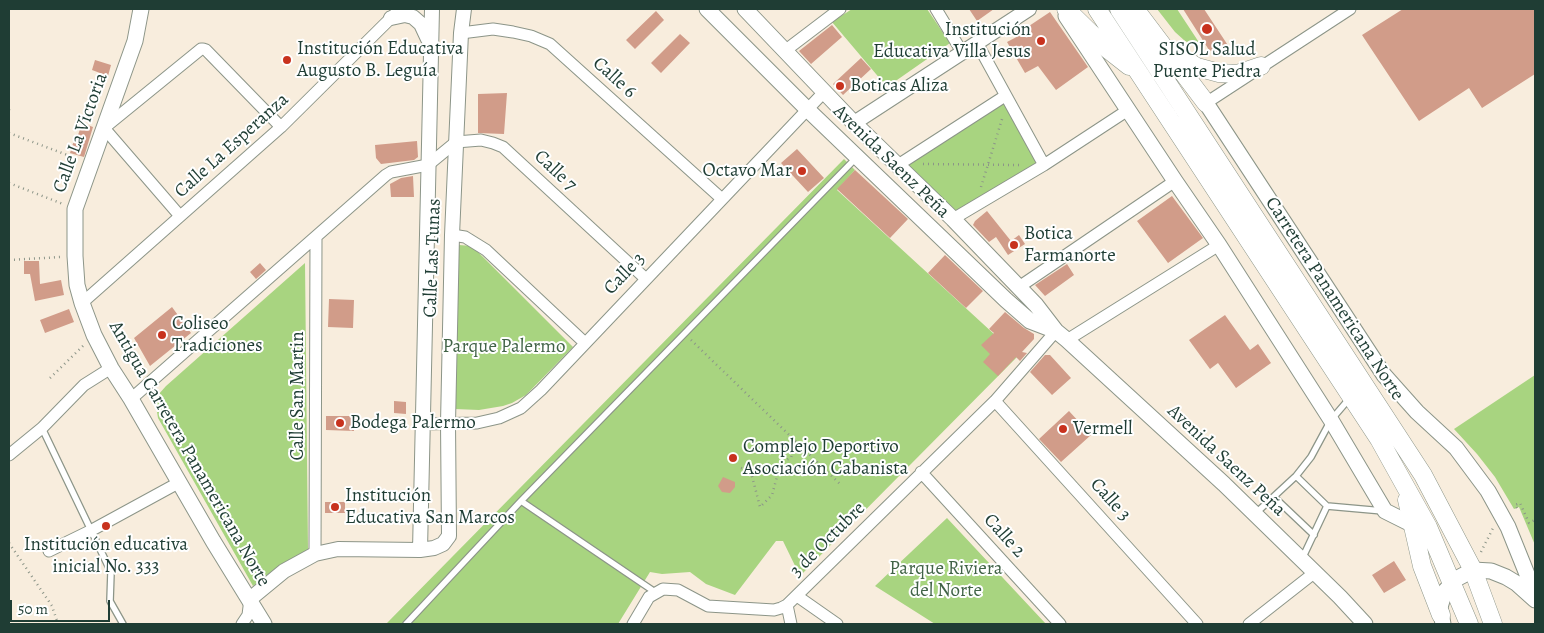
<!DOCTYPE html>
<meta charset="utf-8">
<style>
body{margin:0}
#map{position:relative;width:1544px;height:633px;overflow:hidden;background:#f8eddd;font-family:Alegreya,serif}
canvas{display:block}
.frame{position:absolute;inset:0;border:10px solid #1f3d34;pointer-events:none}
.scale{position:absolute;left:10px;top:600px;width:100px;height:22px;box-sizing:border-box;border:2px solid #1f3d34;border-top:0;padding-left:6px;font-size:15px;line-height:18px;white-space:nowrap;color:#1f3d34;-webkit-text-stroke:4px #fff;paint-order:stroke}
</style>
<div id="map">
<canvas width="1544" height="633"></canvas>
<div class="frame"></div>
<div class="scale">50 m</div>
</div>
<script>
const c = document.querySelector('canvas').getContext('2d');
c.lineJoin = 'round';
function fill(path, color) { c.fillStyle = color; c.fill(path, 'evenodd'); }
const poly = rows => new Path2D(rows.map(r => 'M' + r).join(''));
function trace(path, color, width, dash) { c.strokeStyle = color; c.lineWidth = width; c.lineCap = dash ? 'butt' : 'round'; c.setLineDash(dash || []); c.stroke(path); }
function label(font, color, halo, rows, align = 'center') {
  c.font = font + ' Alegreya,serif'; c.lineWidth = 4; c.setLineDash([]); c.textBaseline = 'middle'; c.strokeStyle = halo; c.fillStyle = color; for (const [text, x, y, turn = 0] of rows) {
    c.save(); c.translate(x, y); c.rotate((+turn || 0) * Math.PI / 180); c.textAlign = isNaN(turn) ? turn : align; if (halo) c.strokeText(text, 0, 0); c.fillText(text, 0, 0); c.restore();
  }
}
const green = poly([
 [852,9,927,9,950,43,887,87,832,22],
 [1157,9,1177,9,1204,50,1185,41,1175,32],
 [1008,91,1047,159,947,224,892,168],
 [844,159,855,170,837,190,1018,356,800,576,783,541,776,541,735,595,706,584,690,572,662,574,650,572,618,624,386,624],
 [459,245,472,246,573,347,526,395,512,403,503,406,479,410,455,409],
 [305,263,308,550,283,563,253,586,158,418,156,406,158,395,166,386],
 [1535,375,1535,545,1519,507,1514,509,1495,477,1477,454,1454,429],
 [947,518,1046,624,935,624,875,586]
]);
const building = poly([
 [969,9,994,9,977,21],
 [1183,9,1204,9,1231,50,1221,54,1209,50],
 [1403,9,1535,9,1535,74,1482,108,1469,88,1419,121,1362,35],
 [656,11,664,20,635,49,626,40],
 [1050,12,1088,67,1056,90,1038,66,1025,73,1007,42,1028,31,1026,28],
 [832,25,842,37,811,64,799,51],
 [680,34,690,43,661,73,651,63],
 [861,58,871,69,843,95,833,84],
 [95,60,111,65,108,76,92,70],
 [507,93,504,134,478,133,478,94],
 [82,123,93,127,84,157,70,153,76,134,78,135],
 [417,141,418,157,414,160,381,164,376,158,375,145],
 [797,149,824,178,808,192,781,163],
 [855,170,908,219,890,238,837,189],
 [413,176,414,197,391,197,390,184,401,178],
 [1172,196,1203,238,1168,263,1137,221],
 [987,211,1011,241,1019,235,1025,244,1008,255,996,237,989,242,973,225,975,221],
 [945,255,983,291,966,308,928,273],
 [24,261,39,261,40,284,61,280,64,295,35,301,30,274,24,274],
 [260,263,266,270,256,279,250,272],
 [1067,264,1074,275,1045,296,1035,285],
 [329,299,354,300,353,328,328,327],
 [172,307,191,333,150,366,134,338],
 [69,309,74,322,45,333,40,320],
 [1005,312,1024,328,1034,334,1034,339,1022,352,1027,353,1020,361,1016,357,998,376,983,362,990,354,981,345,994,333,989,329],
 [1225,315,1250,350,1258,344,1271,363,1236,388,1218,363,1210,369,1189,340],
 [1045,355,1050,355,1071,378,1052,395,1030,372],
 [394,401,406,402,406,414,394,413],
 [1069,411,1091,435,1061,462,1039,439],
 [326,416,354,416,354,431,326,430],
 [723,477,735,482,735,487,730,493,722,492,718,486],
 [325,502,345,502,345,513,325,513],
 [1394,561,1406,580,1384,593,1372,575]
]);
const path = poly([
 [9,110,10,105],
 [9,133,78,159],
 [923,164,1020,165],
 [9,183,63,204],
 [981,187,1003,116],
 [9,260,61,257],
 [691,340,841,485],
 [50,378,84,345],
 [741,468,751,472,760,507,772,495,781,462,791,458,795,441],
 [1517,508,1515,505,1520,503,1529,523,1535,520],
 [9,543,52,606,58,624],
 [1481,552,1493,528]
]);
const service = poly([
 [42,428,111,572,110,601,123,624],
 [1296,476,1327,506,1383,511],
 [1274,497,1314,535],
 [521,501,655,592],
 [1256,513,1296,476,1311,457,1331,420,1349,399],
 [1302,559,1327,506],
 [406,624,521,501,856,158]
]);
const minor = poly([
 [936,9,962,52],
 [461,33,493,29,513,32,531,36,550,44,722,199],
 [977,43,1044,165],
 [786,50,840,9],
 [1206,103,1350,9],
 [898,165,1005,96],
 [180,216,104,128,201,49,203,49,206,50,281,127],
 [953,219,1044,165,1128,110],
 [452,235,465,237,486,250,585,343],
 [1019,287,1175,181],
 [82,303,281,127,400,9],
 [1067,340,1219,245],
 [131,399,386,175,391,172,428,165,456,142,481,140,493,143,503,147,646,279],
 [995,401,1197,624],
 [423,424,477,423,499,418,521,408,541,390,825,91],
 [9,455,42,428,84,385,111,368],
 [921,472,1060,624],
 [49,551,92,530,180,482],
 [315,554,316,238],
 [797,596,837,624],
 [787,605,791,624],
 [242,624,248,615,250,599],
 [633,624,649,597,663,589,678,590,708,606,774,610,781,608,787,605,995,401,1056,331],
 [1249,624,1314,573]
]);
const tertiary = poly([
 [391,18,405,15,413,17,421,24,428,39],
 [854,123,1029,9],
 [420,550,432,9],
 [250,599,284,571,315,554,338,549,420,550,434,548,443,544,449,536,448,423,452,235,461,33,464,9]
]);
const secondary = poly([
 [141,9,135,41,75,209,75,256,77,285,82,303,94,335,111,368,131,399,213,541,264,624],
 [707,9,807,109,1006,300,1030,321,1056,331,1067,340,1224,484,1340,597,1365,624],
 [745,9,854,123,953,219,1036,305,1056,331],
 [1066,16,1175,181,1219,245,1331,420,1385,511,1413,525],
 [1206,103,1384,375,1417,412,1456,448,1488,491,1508,527,1535,594],
 [1443,624,1440,607,1445,591,1456,579,1473,570,1491,571,1506,577,1516,583,1535,600]
]);
const trunk = poly([
 [1066,9,1106,48,1129,66],
 [1097,9,1379,439,1428,527,1469,624],
 [1119,9,1423,475,1473,570,1493,624],
 [1135,9,1206,103],
 [1172,51,1197,67,1219,73,1237,74,1261,66],
 [1407,500,1422,566,1441,615]
]);
const markers = [
 [1207,29,6,"#c8321e"],
 [1041,41,5,"#c8321e"],
 [287,60,5,"#c8321e"],
 [840,86,5,"#c8321e"],
 [802,171,5,"#c8321e"],
 [1014,245,5,"#c8321e"],
 [162,335,5,"#c8321e"],
 [340,423,5,"#c8321e"],
 [1063,429,5,"#c8321e"],
 [733,458,5,"#c8321e"],
 [335,507,5,"#c8321e"],
 [106,526,5,"#c8321e"]
];
const poiNames = [
 ["Institución",1031,30,"right"],
 ["Educativa Villa Jesus",1031,52,"right"],
 ["Institución Educativa",297,49],
 ["Augusto B. Leguía",297,71],
 ["SISOL Salud",1207,50,"center"],
 ["Puente Piedra",1207,72,"center"],
 ["Boticas Aliza",850,86],
 ["Octavo Mar",792,171,"right"],
 ["Botica",1024,234],
 ["Farmanorte",1024,256],
 ["Coliseo",172,324],
 ["Tradiciones",172,346],
 ["Bodega Palermo",350,423],
 ["Vermell",1073,429],
 ["Complejo Deportivo",743,447],
 ["Asociación Cabanista",743,469],
 ["Institución",345,496],
 ["Educativa San Marcos",345,518],
 ["Institución educativa",106,545,"center"],
 ["inicial No. 333",106,567,"center"]
];
const streetNames = [
 ["Calle 6",614,78,42],
 ["Calle La Victoria",81,133,-70],
 ["Calle La Esperanza",232,146,-42],
 ["Avenida Saenz Peña",891,162,44],
 ["Calle 7",555,171,43],
 ["Calle Las Tunas",433,258,-88],
 ["Calle 3",625,274,-46],
 ["Carretera Panamericana Norte",1334,299,57],
 ["Calle San Martin",298,396,-90],
 ["Antigua Carretera Panamericana Norte",189,454,60],
 ["Avenida Saenz Peña",1226,461,43],
 ["Calle 3",1110,500,48],
 ["Calle 2",1004,536,48],
 ["3 de Octubre",828,540,-45]
];
const parkNames = [
 ["Parque Palermo",504,347],
 ["Parque Riviera",946,569],
 ["del Norte",946,591]
];
fill(green, '#a8d480');
fill(building, '#d19c89');
trace(service, '#8c9588', 8);
trace(minor, '#8c9588', 13);
trace(tertiary, '#8c9588', 16);
trace(secondary, '#8c9588', 17);
trace(trunk, '#8c9588', 19);
trace(path, '#8c9588', 2.5, [1, 4]);
trace(service, '#fff', 5.5);
trace(minor, '#fff', 11);
trace(tertiary, '#fff', 14);
trace(secondary, '#fff', 15);
trace(trunk, '#fff', 18);
for (const [x, y, r, color] of markers) { const dot = new Path2D(); dot.arc(x, y, r, 0, 2 * Math.PI); c.fillStyle = color; c.fill(dot); trace(dot, '#fff', 2); }
label('19px', '#1f3d34', '#fff', poiNames, 'left');
label('19px', '#1f3d34', '#fff', streetNames);
label('19px', '#416347', '#fff', parkNames);
</script>
